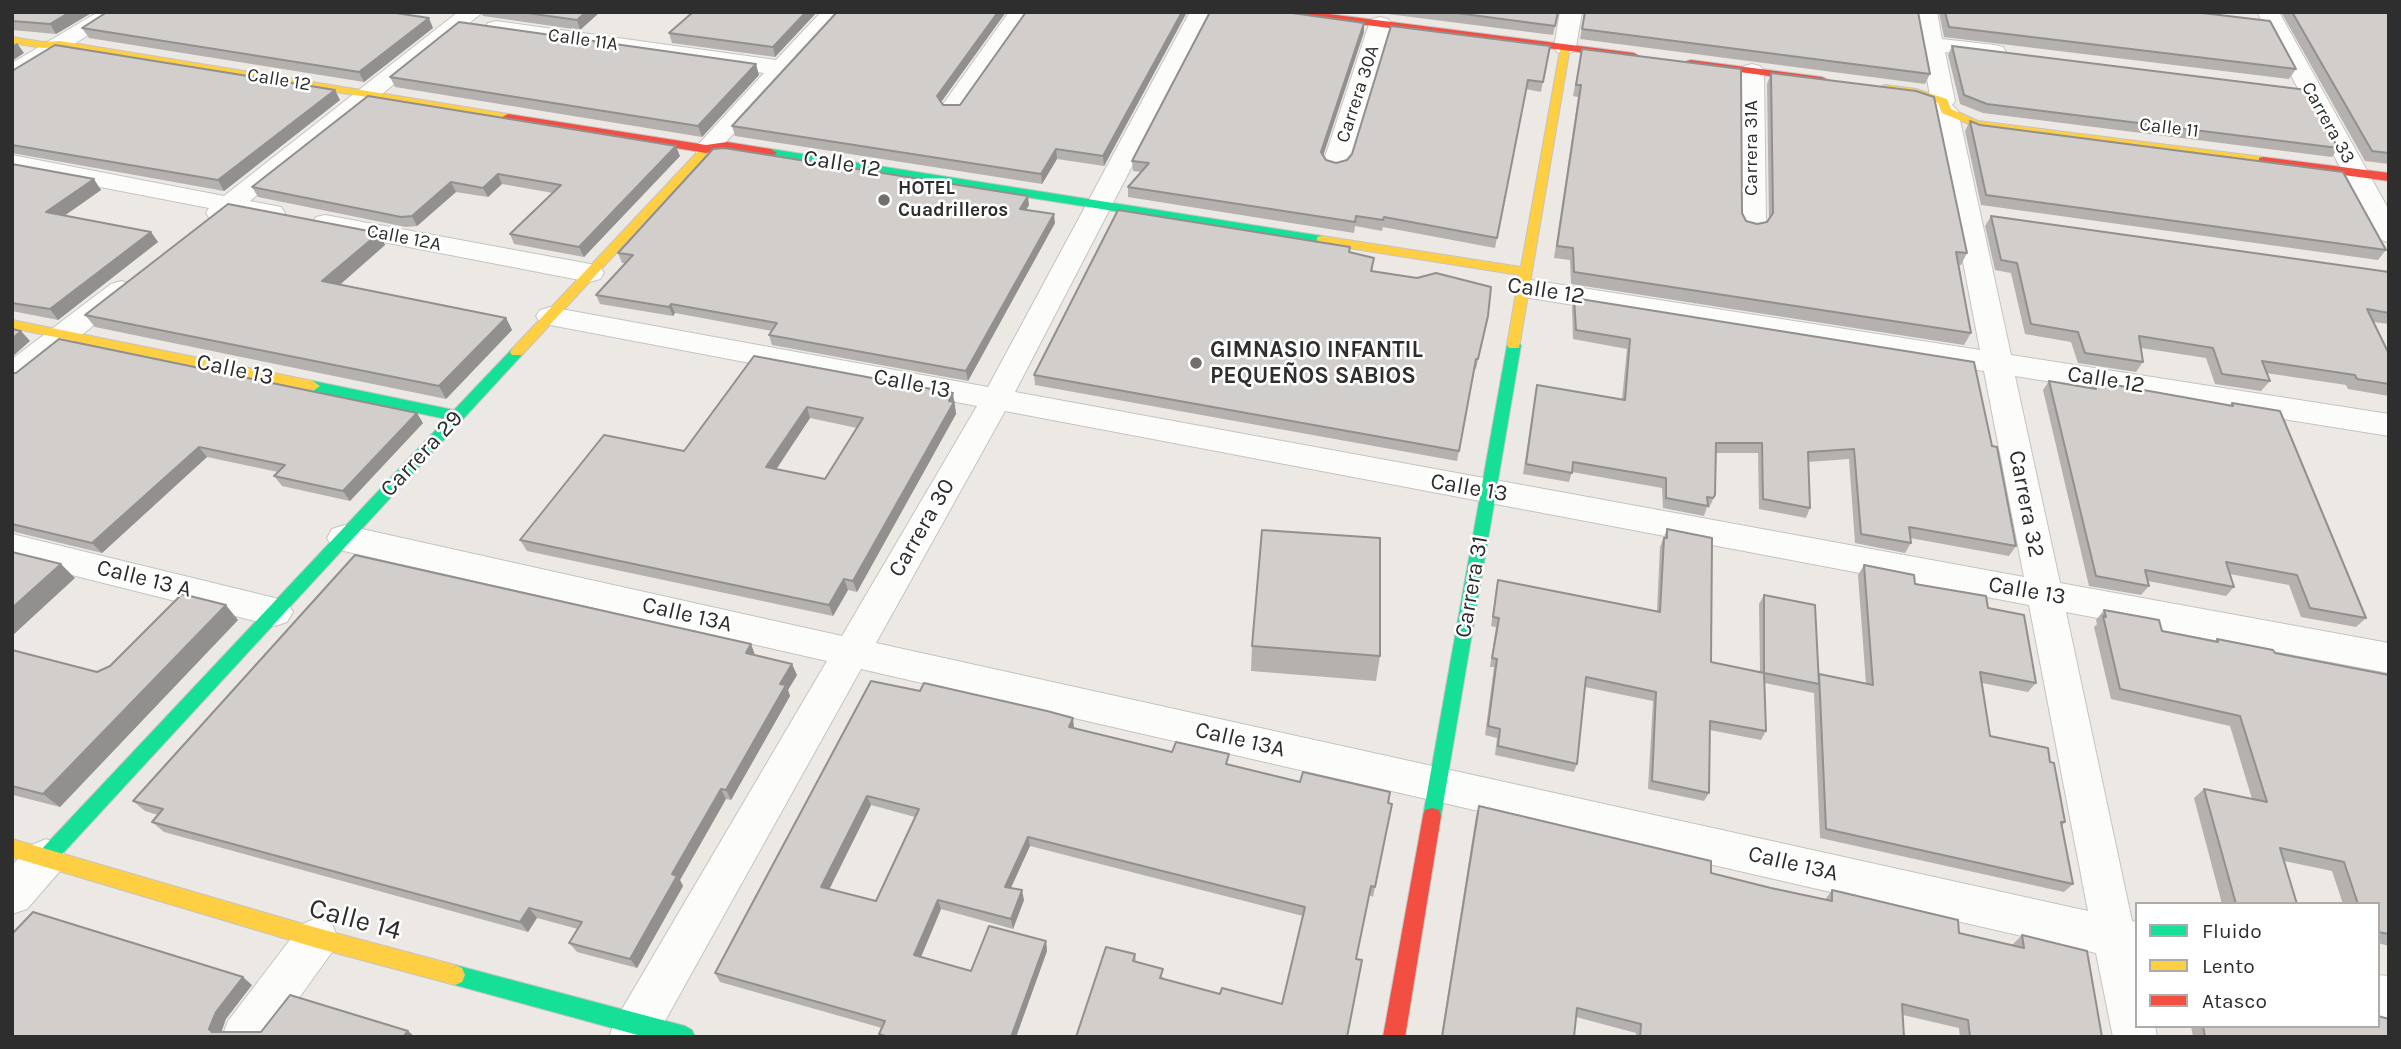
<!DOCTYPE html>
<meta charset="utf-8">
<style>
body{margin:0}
#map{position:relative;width:2401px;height:1049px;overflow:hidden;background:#ece8e4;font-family:Karla,sans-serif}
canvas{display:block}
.frame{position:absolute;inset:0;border:14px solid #2e2e2e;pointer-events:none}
.legend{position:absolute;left:2135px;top:902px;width:245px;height:126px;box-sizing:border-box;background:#fff;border:2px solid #ababab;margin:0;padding:9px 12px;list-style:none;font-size:21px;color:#2e2e2e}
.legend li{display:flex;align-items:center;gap:14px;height:35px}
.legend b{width:35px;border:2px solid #ababab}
</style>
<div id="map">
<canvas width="2401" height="1049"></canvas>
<div class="frame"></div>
<ul class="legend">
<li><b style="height:9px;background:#16e098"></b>Fluido</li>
<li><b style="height:9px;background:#ffcf43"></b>Lento</li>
<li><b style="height:9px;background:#f24e42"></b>Atasco</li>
</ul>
</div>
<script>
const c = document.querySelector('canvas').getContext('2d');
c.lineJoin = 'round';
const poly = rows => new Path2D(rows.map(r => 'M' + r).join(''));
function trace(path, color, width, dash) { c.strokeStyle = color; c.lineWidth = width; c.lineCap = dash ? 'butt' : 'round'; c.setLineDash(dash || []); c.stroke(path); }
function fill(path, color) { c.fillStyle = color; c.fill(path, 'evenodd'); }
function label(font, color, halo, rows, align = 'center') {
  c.font = font + ' Karla,sans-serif'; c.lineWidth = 5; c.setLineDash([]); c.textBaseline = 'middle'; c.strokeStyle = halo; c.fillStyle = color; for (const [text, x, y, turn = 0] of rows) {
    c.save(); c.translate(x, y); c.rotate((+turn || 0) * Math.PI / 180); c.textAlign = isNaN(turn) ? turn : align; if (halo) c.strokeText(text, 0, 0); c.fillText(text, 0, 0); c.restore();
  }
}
const street = poly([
 [98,12,125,12,20,78,12,80,12,63,98,12],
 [458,12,483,12,250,201,281,207,285,213,281,219,272,221,235,213,219,221,210,219,206,213,209,208,12,170,12,155,224,196,458,12],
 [821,12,844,12,715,154,706,156,697,154,694,149,764,73,496,35,488,33,485,28,488,23,496,21,776,60,821,12],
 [1009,12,1031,12,961,112,953,114,945,112,941,107,1009,12],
 [1190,12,1212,12,1015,392,2024,577,1984,371,1524,297,1514,294,1510,288,1514,282,1524,279,1980,350,1934,111,1937,107,1931,101,1915,12,1937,12,1942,39,1995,45,2003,47,2006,52,2003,57,1995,59,1945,52,1955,101,1952,105,1958,111,2011,355,2389,414,2389,436,2015,376,2060,583,2389,643,2389,673,2066,612,2132,921,2137,922,2137,1026,2155,1026,2157,1037,2113,1037,2096,953,861,669,656,1037,609,1037,615,1021,827,661,344,551,332,547,327,538,332,529,344,525,842,636,977,406,550,325,540,322,536,316,540,310,550,307,988,387,1190,12],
 [1005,411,2029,605,2088,911,876,643,1005,411],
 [1560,12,1582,12,1576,47,1573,52,1565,54,1557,52,1554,47,1560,12],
 [2257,12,2279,12,2389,210,2389,242,2380,240,2376,234,2257,12],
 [1380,17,1388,19,1391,24,1349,163,1345,168,1336,171,1327,168,1323,163,1369,24,1372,19,1380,17],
 [1752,64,1760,66,1764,71,1766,225,1762,231,1753,233,1744,231,1740,225,1740,71,1744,66,1752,64],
 [325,215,590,264,600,267,604,273,600,279,590,282,316,229,312,223,316,217,325,215],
 [121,281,131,284,135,290,131,296,23,381,12,384,12,359,111,284,121,281],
 [12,534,275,598,287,602,293,612,287,622,275,626,12,560,12,534],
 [46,839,60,845,66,858,60,871,27,909,12,914,12,865,32,845,46,839],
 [317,918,332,924,338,938,332,952,271,1037,222,1037,228,1021,302,924,317,918],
 [2378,975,2389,976,2389,1019,2378,1017,2378,975]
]);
const fast = poly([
 [771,149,1322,236,1328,240,1322,244,767,156,767,150,771,149],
 [1514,340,1521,345,1441,816,1439,822,1432,824,1425,822,1423,816,1507,345,1514,340],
 [517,347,524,352,522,355,53,864,46,867,39,864,36,858,39,852,446,419,313,391,308,389,306,386,308,383,313,381,454,410,512,349,517,347],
 [455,965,685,1026,692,1030,695,1037,645,1037,455,985,448,982,445,975,448,968,455,965]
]);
const slow = poly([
 [12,37,43,42,60,41,508,114,514,117,508,120,60,47,43,48,12,43,12,37],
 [1561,45,1570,47,1519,348,1509,348,1507,345,1519,275,1317,243,1317,237,1322,236,1521,267,1561,45],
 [1885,85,1916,89,1947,99,1951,109,1978,121,2263,157,2269,161,2263,165,1976,127,1942,113,1938,103,1914,95,1881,90,1879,88,1885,85],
 [706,145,712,149,710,151,522,355,512,355,510,352,512,349,702,147,706,145],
 [12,320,313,381,320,386,313,391,12,328,12,320],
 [12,839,317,928,455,965,462,968,465,975,462,982,455,985,317,948,12,857,12,839]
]);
const jam = poly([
 [1282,12,1313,12,1634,53,1639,56,1634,59,1287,15,1282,12],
 [1691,60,1822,77,1828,80,1822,83,1687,65,1687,61,1691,60],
 [508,114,706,145,727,142,771,149,777,153,771,157,727,150,706,153,504,119,502,117,508,114],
 [2263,157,2389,173,2389,181,2259,164,2259,158,2263,157],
 [1432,808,1439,810,1441,816,1405,1037,1383,1037,1423,816,1425,810,1432,808]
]);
const wall = poly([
 [12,12,93,12,56,34,12,30],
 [481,12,600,12,580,30,483,16],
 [817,12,775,57,672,43,669,33],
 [837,12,1006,12,941,102,943,105,960,105,1187,12,1104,166,1057,159,1042,184,735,136,732,126],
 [1372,12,1558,12,1553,35],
 [1585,12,1930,74,1925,84,1580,39],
 [1939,12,2194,12,2296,69,2289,79,1944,37],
 [2281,12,2389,12,2389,164,2365,161],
 [82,28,433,28,364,82,89,38],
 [1364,32,1323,155,1326,160,1336,163,1347,160,1550,46,1541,92,1526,89,1495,248,1383,227,1382,231,1355,226,1354,233,1128,197,1128,187,1141,172,1133,171,1132,161],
 [1952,46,2338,148,2332,157,1983,113,1960,104,1948,55],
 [1582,49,1742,213,1746,221,1757,224,1767,222,1769,220,1767,84,1771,73,1967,253,1961,265,1959,265,1971,333,1964,345,1571,284,1570,260,1554,258,1578,97,1573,96],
 [12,71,340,100,224,191,12,153],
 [759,75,702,137,395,87,390,77],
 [1970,121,1980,125,2386,250,2378,260,1981,205,1965,131],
 [680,156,584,257,514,244,510,234,553,193,502,184,488,197,456,192,417,226,406,227,258,197,252,187],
 [12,164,101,190,64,216,151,232,158,242,58,320,12,311],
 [1029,205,1026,210,1055,223,968,381,772,345,769,335,772,331,675,313,673,316,600,304,596,295,626,263,622,263,618,253],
 [1991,216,2389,272,2389,324,2373,322,2389,354,2389,396,2348,389,2346,385,2266,373,2270,381,2261,391,2215,384,2206,358,2141,348,2143,362,2136,372,2078,363,2071,342,2025,334,2011,273,1995,270,1985,226],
 [379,233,385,245,340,285,506,318,512,330,446,399,95,327,85,315],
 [1350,252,1373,267,1372,271,1488,316,1476,369,1474,369,1457,461,1035,385,1034,375],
 [1574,298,1992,446,2016,546,2009,556,1910,538,1911,543,1905,553,1855,543,1849,459,1808,462,1810,508,1806,518,1759,509,1758,453,1715,453,1715,495,1709,508,1707,507,1704,516,1663,508,1662,488,1572,472,1569,482,1523,474,1535,395,1537,385,1622,399,1627,349,1573,339,1572,307],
 [754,356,956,405,955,406,956,414,857,592,848,590,833,616,527,551,520,540,684,451],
 [810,418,857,428,825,479,776,469],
 [12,373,423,423,350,501,282,486,274,476,278,472,207,457,102,553,15,532,12,529],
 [2049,381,2089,388,2093,381,2230,405,2232,403,2366,618,2356,627,2301,617,2289,585,2230,574,2234,587,2226,596,2148,581,2149,586,2141,595,2089,586,2043,390],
 [1667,529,1711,662,1760,672,1759,604,1764,595,1818,675,1866,684,1858,575,1864,565,1988,608,2036,683,2028,692,1982,683,1990,736,2050,762,2065,822,2062,826,2073,884,2064,892,1820,838,1814,693,1765,683,1766,731,1761,740,1710,730,1709,793,1704,801,1648,789,1653,701,1585,687,1577,764,1574,772,1495,755,1497,738,1485,735,1494,667,1490,667,1496,627,1491,626,1498,580,1657,611,1660,547],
 [2104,610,2162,631,2215,642,2217,639,2275,653,2389,675,2389,946,2378,943,2378,904,2343,904,2332,871,2284,861,2297,904,2222,904,2194,798,2204,789,2252,799,2230,726,2111,699,2094,627,2097,624,2096,620],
 [238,620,60,807,13,795,12,650,97,672],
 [1252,646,1380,656,1376,681,1251,671],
 [755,655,797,675,788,690,790,696,731,800,726,799,680,880,683,886,637,968,577,952,569,943,578,929,537,918,528,932,164,832,152,822,158,815,145,811,133,801],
 [920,691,1228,765,1375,887,1373,897,1369,895,1356,959,1347,1037,1076,1037,1135,954,1136,961,1164,978,1163,979,1220,994,1282,1004,1303,916,1030,846,1011,888,1024,900,1013,929,941,909,921,957,971,971,1046,941,1047,951,1016,1037,880,1037,879,1034,882,1028,720,982,715,973],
 [871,805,915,817,876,901,829,889],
 [1479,806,1711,873,1771,888,1825,900,1832,890,1959,933,2013,945,2013,944,2022,935,2102,1037,1960,1037,1959,1028,1903,1015,1904,1037,1636,1037,1636,1033,1576,1017,1574,1037,1441,1037,1476,816],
 [2191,1026,2378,1026,2389,1037,2193,1037]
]);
const shadedWall = poly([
 [70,12,93,12,56,34,50,24],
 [586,12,600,12,580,30,577,20],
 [806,12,817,12,775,57,773,47],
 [998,12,1006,12,939,105,937,96],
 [1182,12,1187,12,1104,166,1103,156],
 [429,18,433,28,364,82,359,72],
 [1364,23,1364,32,1321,162,1321,152],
 [17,43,24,53,12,61,12,46],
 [756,64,759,75,702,137,698,126],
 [335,90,340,100,224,191,218,180],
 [676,146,680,156,584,257,579,247],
 [1056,149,1057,159,1042,184,1041,174],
 [498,174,502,184,488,197,483,188],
 [94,179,101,190,54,223,46,212],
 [451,182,456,192,417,226,412,216],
 [1028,196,1029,205,1021,218,1020,209],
 [1054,214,1055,223,968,381,966,371],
 [151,232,158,242,58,320,50,309],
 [379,233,385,245,330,293,322,281],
 [671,304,675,313,673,316,669,307],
 [506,318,512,330,446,399,439,386],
 [21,331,30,341,12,357,12,339],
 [953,393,956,414,857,592,853,581],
 [807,407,810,418,770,479,766,467],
 [417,413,423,423,350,501,343,491],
 [199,447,207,457,102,553,92,543],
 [61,564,75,578,12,636,12,608],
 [844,579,848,590,833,616,829,605],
 [226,605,238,620,60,807,43,794],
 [751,644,755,655,746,653],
 [792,664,797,675,788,690,790,696,731,800,726,790,780,684],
 [1073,718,1074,728,1071,737,1069,727],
 [721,789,726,799,680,880,683,886,637,968,630,959,672,874],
 [867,796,871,805,826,896,821,887],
 [1028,837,1030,846,1007,896,1005,887],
 [1022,890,1024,900,1013,929,1011,919],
 [938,900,941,909,918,964,914,955],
 [529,908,537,918,528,932,520,922],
 [1046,941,1047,951,1016,1037,1011,1037],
 [243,977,252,985,226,1019,220,1036,212,1032,209,1029,216,1012],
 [408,1031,415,1037,403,1037]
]);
const building = poly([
 [12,12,70,12,50,24,12,21,12,12],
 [107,12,389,12,429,18,359,72,82,28,107,12],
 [520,12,586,12,577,20,520,12],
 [693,12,806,12,773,47,669,33,693,12],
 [837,12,998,12,937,96,943,105,960,105,1026,12,1182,12,1103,156,1056,149,1041,174,732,126,837,12],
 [1210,12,1285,12,1364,23,1321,152,1326,160,1336,163,1347,160,1352,154,1391,26,1550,46,1543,82,1528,80,1497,238,1384,217,1383,220,1356,216,1355,222,1128,187,1149,163,1132,161,1210,12],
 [1449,12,1558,12,1555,26,1449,12],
 [1585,12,1918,12,1930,74,1582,29,1585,12],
 [1945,12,2194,12,2270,21,2296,69,1949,27,1945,12],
 [2292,12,2389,12,2389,153,2372,151,2292,12],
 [459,22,756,64,698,126,390,77,459,22],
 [55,45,335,90,218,180,12,145,12,71,55,45],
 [1952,46,2307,90,2338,148,1987,104,1964,95,1952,46],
 [1582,49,1741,69,1742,213,1746,221,1757,224,1767,222,1773,213,1771,73,1916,91,1934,97,1967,253,1956,252,1971,333,1574,272,1573,248,1557,246,1581,85,1576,85,1582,49],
 [368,96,676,146,579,247,510,234,561,185,498,174,483,188,451,182,412,216,401,217,252,187,368,96],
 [1970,121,1980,125,2343,172,2386,250,1986,195,1970,121],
 [724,148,1028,196,1020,209,1054,214,966,371,769,335,777,323,671,304,669,307,596,295,633,255,618,253,713,149,724,148],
 [12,164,94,179,46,212,151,232,50,309,12,303,12,164],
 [228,204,379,233,322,281,506,318,439,386,85,315,228,204],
 [1118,210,1350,247,1349,252,1374,258,1371,271,1417,278,1436,273,1491,287,1488,316,1478,359,1476,359,1459,451,1034,375,1118,210],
 [1991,216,2389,272,2389,313,2367,309,2389,354,2389,384,2357,379,2355,375,2262,361,2270,381,2222,374,2213,348,2139,336,2143,362,2085,353,2078,332,2031,324,2017,263,2001,260,1991,216],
 [1574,298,1974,362,1992,446,1997,447,2016,546,1909,527,1911,543,1861,534,1854,449,1808,452,1810,508,1763,499,1762,443,1716,443,1715,495,1713,498,1707,497,1708,506,1666,498,1666,478,1573,462,1572,473,1526,464,1537,385,1625,400,1630,339,1576,330,1574,298],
 [12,329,21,331,12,339,12,329],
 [59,339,417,413,343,491,274,476,285,465,199,447,92,543,12,524,12,373,16,373,59,339],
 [754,356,953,393,949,401,954,402,853,581,844,579,829,605,520,540,604,435,684,451,754,356],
 [807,407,863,418,825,479,766,467,807,407],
 [2049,381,2096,389,2093,381,2233,406,2232,403,2280,411,2366,618,2310,608,2297,575,2226,562,2234,587,2145,570,2149,586,2096,576,2049,381],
 [1667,529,1712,538,1711,662,1764,673,1766,731,1710,721,1709,793,1652,781,1656,692,1586,677,1577,764,1498,746,1500,729,1488,726,1497,659,1492,658,1499,618,1493,617,1498,580,1660,612,1664,538,1667,538,1667,529],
 [1262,530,1380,538,1380,656,1252,646,1262,530],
 [12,552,61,564,12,608,12,552],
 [355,555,751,644,746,653,792,664,780,684,786,685,726,790,721,789,672,874,677,876,630,959,569,943,582,922,529,908,520,922,152,822,163,809,133,801,355,555],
 [1864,565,1914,575,1915,584,1986,596,1988,608,2024,615,2036,683,1980,672,1990,736,2048,748,2050,762,2054,763,2065,822,2061,822,2073,884,1826,829,1819,674,1873,685,1864,565],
 [182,594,226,605,43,794,12,786,12,650,97,672,110,666,182,594],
 [1764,595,1815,605,1819,684,1764,673,1764,595],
 [2104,610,2159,620,2162,631,2218,642,2217,639,2273,650,2275,653,2389,675,2389,934,2378,932,2378,904,2358,904,2344,862,2280,848,2297,904,2236,904,2204,789,2267,802,2240,716,2120,689,2103,616,2106,617,2104,610],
 [871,681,920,691,924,683,1047,711,1073,718,1069,727,1172,752,1176,742,1229,754,1226,764,1300,782,1303,772,1390,792,1388,803,1392,804,1375,887,1371,886,1356,959,1362,960,1347,1037,1076,1037,1106,947,1135,954,1133,961,1163,969,1160,978,1220,994,1222,988,1282,1004,1305,907,1028,837,1005,887,1022,890,1011,919,938,900,914,955,971,971,989,926,1046,941,1011,1037,888,1037,879,1034,885,1021,715,973,871,681],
 [867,796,919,809,876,901,821,887,867,796],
 [1479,806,1711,861,1711,873,1771,888,1832,901,1832,890,1958,920,1959,933,2024,948,2022,935,2087,951,2102,1037,1970,1037,1968,1020,1902,1004,1904,1037,1640,1037,1641,1024,1577,1008,1574,1037,1442,1037,1479,806],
 [33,912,243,977,216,1012,209,1029,212,1032,261,1032,290,995,408,1031,403,1037,12,1037,12,934,33,912],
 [2378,1016,2389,1019,2389,1037,2205,1037,2203,1026,2378,1026,2378,1016]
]);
const markers = [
 [884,200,7,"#706f6e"],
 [1196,363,7,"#706f6e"]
];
const farStreetnames = [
 ["Calle 11A",583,40,8],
 ["Calle 12",279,80,9],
 ["Carrera 30A",1358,94,-72],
 ["Carrera 33",2328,123,61],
 ["Calle 11",2169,128,7],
 ["Carrera 31A",1752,148,-90],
 ["Calle 12A",404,238,11]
];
const farPoinames = [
 ["HOTEL",898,189],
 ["Cuadrilleros",898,211]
];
const streetNames = [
 ["Calle 12",842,164,9],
 ["Calle 12",1546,291,9],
 ["Calle 13",235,370,12],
 ["Calle 12",2106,380,9],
 ["Calle 13",912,384,11],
 ["Carrera 29",422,454,-47],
 ["Calle 13",1469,488,10],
 ["Carrera 32",2026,504,79],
 ["Carrera 30",922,528,-60],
 ["Calle 13 A",144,579,14],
 ["Carrera 31",1472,587,-80],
 ["Calle 13",2027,591,10],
 ["Calle 13A",687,615,13],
 ["Calle 13A",1240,740,13],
 ["Calle 13A",1793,864,13]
];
const poiNames = [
 ["GIMNASIO INFANTIL",1210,350],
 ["PEQUEÑOS SABIOS",1210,376]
];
const nearStreetnames = [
 ["Calle 14",355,920,15]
];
trace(street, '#c5c4c5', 2);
trace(fast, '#c5c4c5', 2);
trace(slow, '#c5c4c5', 2);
trace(jam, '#c5c4c5', 2);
fill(street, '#fcfcfb');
fill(fast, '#16e098');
fill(slow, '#ffcf43');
fill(jam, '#f24e42');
fill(wall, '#b4b1af');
fill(shadedWall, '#92908e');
fill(building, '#d1cecb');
trace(building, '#92908e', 2);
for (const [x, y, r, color] of markers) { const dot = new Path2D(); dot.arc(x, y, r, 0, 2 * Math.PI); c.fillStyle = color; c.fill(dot); trace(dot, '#fff', 2.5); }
label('19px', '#2e2e2e', '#fff', farStreetnames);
label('bold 19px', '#2e2e2e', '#fff', farPoinames, 'left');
label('23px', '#2e2e2e', '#fff', streetNames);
label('bold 23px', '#2e2e2e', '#fff', poiNames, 'left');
label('28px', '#2e2e2e', '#fff', nearStreetnames);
</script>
